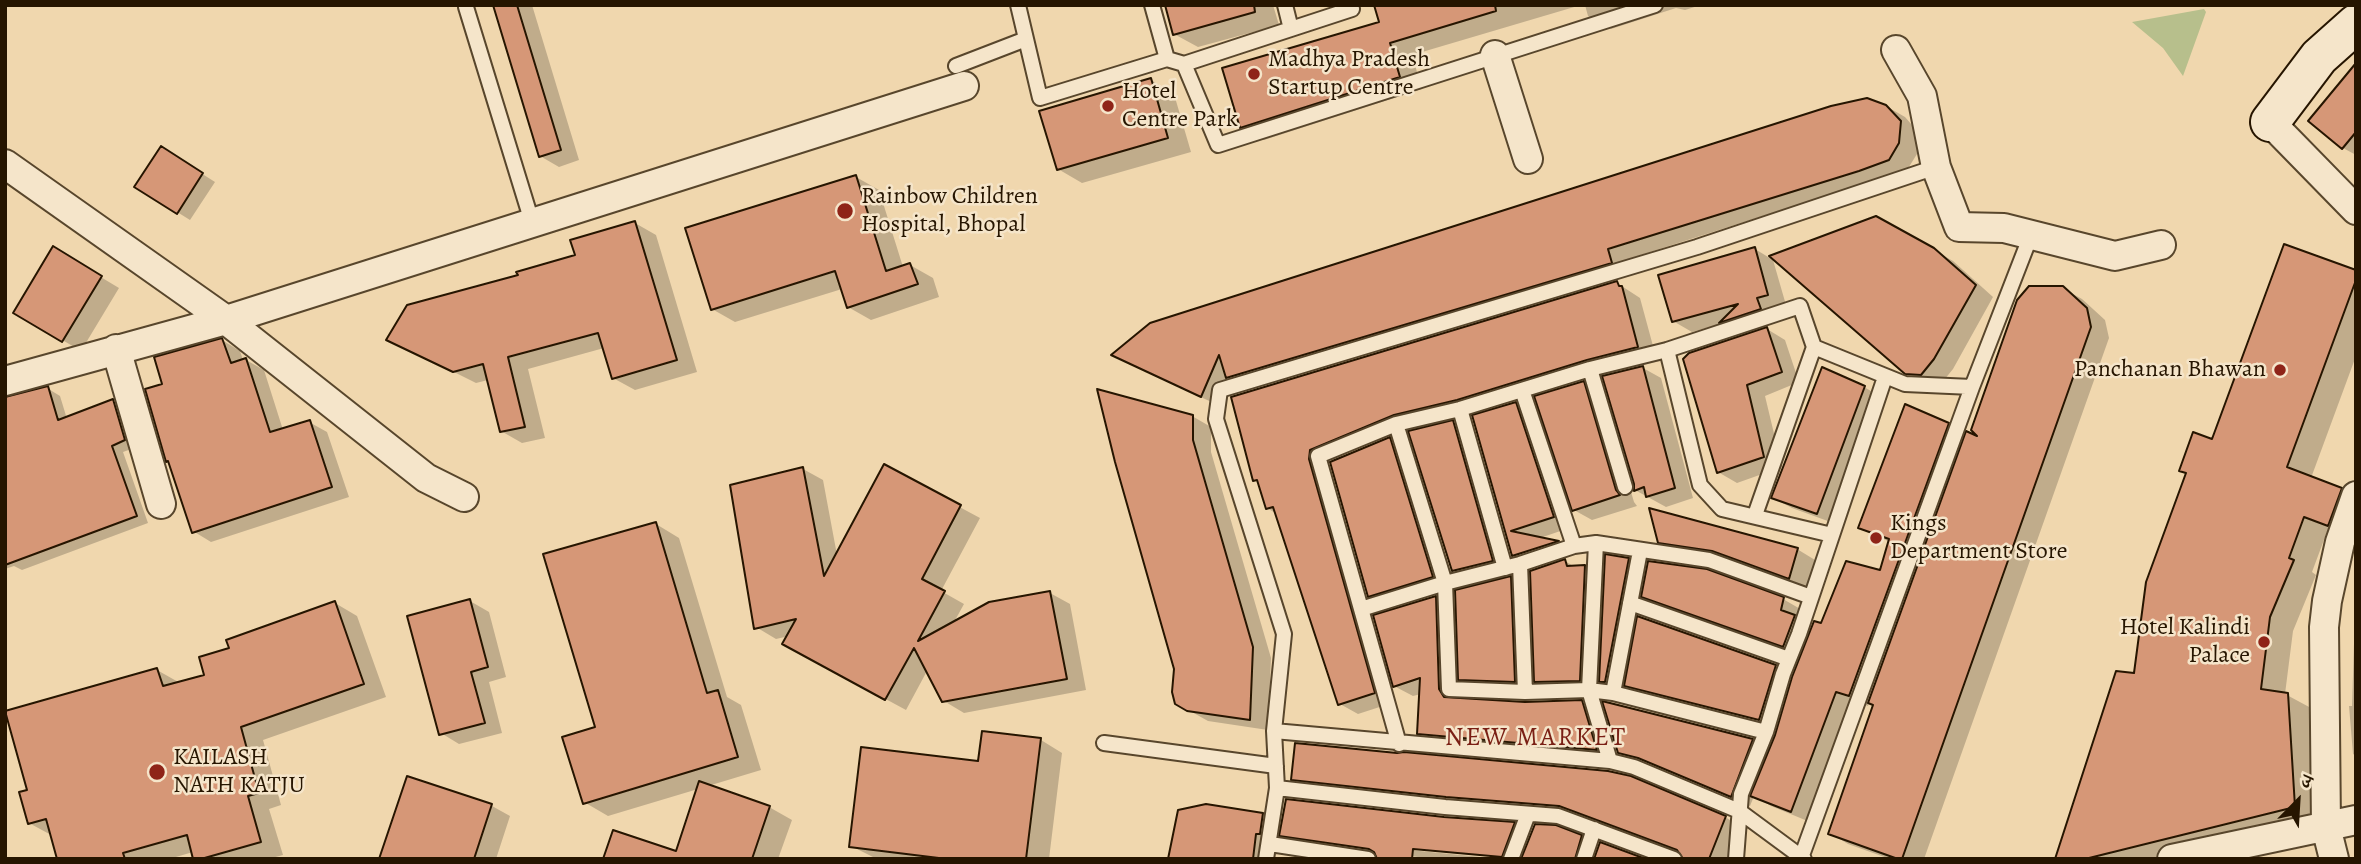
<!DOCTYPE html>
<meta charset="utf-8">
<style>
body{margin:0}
#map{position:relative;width:2361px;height:864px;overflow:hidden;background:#f0d7ae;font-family:Alegreya,"Noto Serif Devanagari",serif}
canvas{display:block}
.frame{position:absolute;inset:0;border:7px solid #261500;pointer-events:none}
.north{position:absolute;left:2263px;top:766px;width:70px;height:70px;-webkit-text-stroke:5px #f5e5ca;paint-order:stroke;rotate:24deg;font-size:19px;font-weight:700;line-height:28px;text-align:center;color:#261500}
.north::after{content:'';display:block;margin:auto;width:24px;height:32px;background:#261500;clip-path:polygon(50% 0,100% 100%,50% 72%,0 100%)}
</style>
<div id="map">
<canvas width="2361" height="864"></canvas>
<div class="frame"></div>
<div class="north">उ</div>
</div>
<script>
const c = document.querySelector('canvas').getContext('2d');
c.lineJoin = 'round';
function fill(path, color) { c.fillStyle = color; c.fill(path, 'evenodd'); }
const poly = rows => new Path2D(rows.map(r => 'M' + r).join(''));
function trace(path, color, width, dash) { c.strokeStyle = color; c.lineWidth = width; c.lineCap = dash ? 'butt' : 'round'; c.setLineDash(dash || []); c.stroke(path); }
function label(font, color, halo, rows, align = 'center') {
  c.font = font + ' Alegreya,serif'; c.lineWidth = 5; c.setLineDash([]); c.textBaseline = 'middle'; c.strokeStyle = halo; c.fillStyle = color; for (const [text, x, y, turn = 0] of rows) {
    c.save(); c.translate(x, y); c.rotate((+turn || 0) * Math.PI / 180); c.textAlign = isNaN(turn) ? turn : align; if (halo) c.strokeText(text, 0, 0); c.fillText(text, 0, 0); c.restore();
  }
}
const green = poly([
 [2204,9,2206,12,2183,76,2163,48,2132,22]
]);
const shadow = poly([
 [495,5,532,5,579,160,559,167,540,156],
 [1166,5,1273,5,1279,25,1198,47,1174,34],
 [1375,5,1581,5,1412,55,1422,89,1264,140,1241,127,1381,23],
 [1585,5,1701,5,1685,10,1676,8,1611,29,1588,16],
 [2356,66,2356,155,2343,148],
 [1151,80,1174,94,1191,152,1082,183,1058,169],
 [1886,106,1905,117,1919,133,1917,154,1907,170,1625,260,1629,273,1232,379,1220,406,1132,365],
 [174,156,215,182,190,220,137,187],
 [856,177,879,190,903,267,910,265,933,278,939,297,871,320,848,307,842,289,735,322,712,309],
 [1875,217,1953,261,1993,297,1953,369,1940,385,1925,383,1906,372],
 [635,223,656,235,697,372,635,390,613,378,604,348,528,369,545,438,522,443,501,431,488,380,476,383,388,339,520,276,577,257],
 [54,249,119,288,81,351,15,312],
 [1755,249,1773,260,1786,305,1739,332,1723,323,1692,332,1673,321],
 [2356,272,2356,356,2311,478,2341,489,2356,498,2352,538,2328,529,2312,572,2316,575,2293,631,2285,694,2311,708,2318,820,2186,859,2056,859,2136,675,2187,474,2181,470,2213,441],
 [1617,283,1640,298,1656,357,1413,424,1341,455,1342,458,1390,439,1408,450,1451,587,1388,606,1369,596,1330,455,1327,470,1392,703,1358,714,1340,704,1277,514,1267,508,1260,483,1255,480,1246,453],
 [2062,288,2082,299,2105,320,2109,338,1924,859,1890,859,1848,844,1830,833,1874,705,1869,702,1868,706,1855,701,1810,822,1771,806,1754,796,1750,806,1658,768,1638,763,1619,752,1752,740,1771,751,1802,656,1662,607,1642,595,1638,618,1781,670,1765,722,1632,688,1625,684,1624,692,1619,691,1598,679,1598,690,1554,692,1532,679,1533,692,1479,689,1457,677,1457,698,1438,687,1438,691,1460,703,1581,702,1600,712,1614,760,1437,744,1419,733,1421,694,1413,696,1394,686,1436,598,1457,610,1511,578,1532,591,1565,561,1575,567,1585,567,1606,579,1628,559,1648,571,1783,599,1802,610,1799,619,1813,627,1822,625,1881,572,1890,542,1860,528,1948,425,1967,435,1984,441],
 [1767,329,1785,340,1799,382,1765,396,1782,467,1737,483,1718,472,1684,360],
 [222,340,240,351,243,360,246,360,264,370,283,430,309,422,327,432,349,497,211,542,193,531,171,463,168,461,165,385],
 [1643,368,1661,378,1693,498,1666,507,1635,490],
 [1583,383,1602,394,1634,502,1637,506,1592,520,1574,510],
 [1864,387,1883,398,1836,524,1792,508,1773,498],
 [47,388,60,396,67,419,113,401,125,408,137,447,123,452,148,523,22,570,14,566,5,569,5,398],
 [1516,404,1534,415,1572,527,1540,538,1558,541,1574,550,1532,566,1513,555,1474,417],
 [1192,416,1211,427,1211,452,1271,658,1268,730,1208,721,1176,703],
 [1453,422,1472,433,1511,571,1472,581,1453,570],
 [885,467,980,518,941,591,964,604,953,624,1050,593,1070,604,1086,690,964,713,944,701,927,671,906,710,804,655,789,636,776,639,756,627,803,469,823,480,837,555],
 [656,524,679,538,727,697,741,705,761,770,708,786,769,807,792,820,778,859,610,859,677,853,698,789,608,816,584,802,597,728],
 [1660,541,1797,549,1815,560,1808,588,1733,561,1679,552],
 [470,601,489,612,506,677,489,682,502,733,459,744,441,733],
 [335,603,357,616,386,697,263,740,281,805,269,809,283,855,268,859,195,859,193,852,169,859,59,859,53,836,29,823,29,791,157,670,180,683,206,676,231,649],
 [2355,612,2356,612,2356,756,2353,754,2349,706,2352,706],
 [1041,740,1062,753,1049,859,877,859,851,846,979,763],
 [408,778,492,806,510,816,496,859,381,859],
 [1293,779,1725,817,1743,828,1731,859,1685,859,1684,855,1579,816,1466,807,1311,789],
 [1287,801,1514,824,1532,834,1581,837,1600,847,1641,859,1510,859,1511,856,1299,836,1299,839,1501,859,1438,859,1300,845,1280,834,1278,843,1275,843,1272,859,1169,859,1206,806,1263,814,1283,826]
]);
const building = poly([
 [493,5,517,5,561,150,539,157,493,5],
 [1165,5,1254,5,1255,12,1173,35,1165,5],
 [1374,5,1495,5,1496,11,1390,43,1400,77,1240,128,1222,68,1379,22,1374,5],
 [2356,63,2356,132,2342,149,2308,121,2356,63],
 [1151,78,1168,138,1057,170,1039,111,1151,78],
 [1867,98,1886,105,1901,121,1899,143,1889,160,1859,171,1608,249,1612,263,1226,378,1219,355,1201,397,1111,355,1150,323,1831,106,1867,98],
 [161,146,203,173,177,214,134,187,161,146],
 [856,175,886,271,910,263,918,284,847,308,835,271,711,310,685,228,856,175],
 [1876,216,1934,248,1976,285,1934,359,1921,375,1905,374,1769,256,1876,216],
 [635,221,677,360,612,379,598,333,508,357,525,427,500,432,483,364,453,372,386,340,407,305,518,275,516,272,575,255,570,240,635,221],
 [2284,244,2356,270,2356,280,2287,467,2342,488,2328,526,2304,517,2289,558,2294,560,2270,617,2261,689,2288,693,2295,807,2085,859,2055,859,2116,671,2134,673,2146,582,2186,473,2179,471,2193,432,2212,439,2284,244],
 [53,246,102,276,62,342,13,313,53,246],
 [1755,247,1768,295,1757,298,1761,309,1719,323,1738,304,1672,322,1658,275,1755,247],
 [1617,281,1619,286,1622,286,1638,347,1587,360,1457,400,1394,415,1310,450,1309,459,1375,693,1338,705,1273,507,1266,509,1257,480,1253,481,1231,397,1617,281],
 [2029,286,2063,286,2087,308,2091,327,1902,859,1898,859,1828,834,1873,705,1868,703,1966,431,1977,436,1971,430,2017,300,2029,286],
 [1767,327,1782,372,1747,385,1764,457,1717,473,1683,359,1689,353,1767,327],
 [222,338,231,363,246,358,270,432,310,420,332,487,192,533,168,461,166,462,145,389,162,384,154,357,222,338],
 [1643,366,1675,488,1646,497,1644,487,1634,491,1634,484,1602,376,1643,366],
 [1822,367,1865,386,1817,514,1771,498,1822,367],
 [1584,381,1616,490,1620,495,1572,511,1534,396,1584,381],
 [48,386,58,420,113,399,125,440,112,446,137,516,5,565,5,397,48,386],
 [1097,389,1193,415,1193,440,1253,647,1250,720,1187,711,1175,704,1172,692,1174,669,1115,462,1097,389],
 [1516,402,1554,517,1511,531,1559,541,1512,556,1472,415,1516,402],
 [1905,404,1949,423,1849,696,1836,692,1791,812,1750,796,1775,735,1792,677,1814,621,1821,623,1846,561,1880,570,1889,539,1858,528,1905,404],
 [1453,420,1493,561,1452,571,1408,431,1453,420],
 [1390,437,1433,577,1368,597,1330,462,1390,437],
 [884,464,961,505,922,579,945,591,918,641,989,602,1050,591,1067,679,942,702,914,648,885,700,782,644,796,619,754,629,730,485,803,467,824,576,884,464],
 [1649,508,1798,548,1789,579,1712,551,1658,543,1649,508],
 [656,522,707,693,718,690,738,757,583,804,562,737,595,727,543,554,656,522],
 [1605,554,1629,558,1605,682,1599,682,1605,554],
 [1565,559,1567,566,1585,565,1580,681,1534,682,1530,571,1565,559],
 [1648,561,1707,569,1784,597,1781,610,1795,615,1783,647,1641,597,1648,561],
 [1511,576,1515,682,1458,680,1455,590,1511,576],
 [1436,596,1439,689,1444,697,1525,702,1582,700,1597,750,1417,734,1420,678,1393,687,1373,615,1436,596],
 [470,599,488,667,471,672,485,723,439,735,407,616,470,599],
 [335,601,364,684,241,727,259,793,248,796,261,842,201,859,193,859,187,835,123,853,125,859,57,859,46,819,28,824,19,792,27,790,5,711,157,668,163,686,204,675,199,657,229,648,226,640,335,601],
 [1637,616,1776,665,1759,720,1624,686,1637,616],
 [1602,701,1753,739,1731,797,1638,758,1618,753,1602,701],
 [982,731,1041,738,1026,859,947,859,849,847,861,747,978,761,982,731],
 [1295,743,1397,753,1404,752,1608,771,1631,776,1726,816,1709,859,1683,859,1677,850,1559,806,1446,797,1291,780,1295,743],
 [407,776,492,804,474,859,379,859,407,776],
 [699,781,770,806,752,859,603,859,613,830,676,851,699,781],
 [1286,799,1444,817,1515,822,1502,857,1413,849,1412,859,1377,859,1374,852,1369,849,1279,836,1286,799],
 [1206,804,1263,813,1260,834,1256,834,1253,859,1168,859,1178,810,1206,804],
 [1535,824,1556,825,1582,835,1575,859,1521,859,1535,824],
 [1600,842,1646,859,1594,859,1600,842]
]);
const lane = poly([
 [1018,5,1040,98,1167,59,1184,64,1352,9,1351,5],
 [1152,5,1167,59],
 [1285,5,1291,29],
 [466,7,532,222],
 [1184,64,1218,145,1655,5],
 [956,66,1026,39],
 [1667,350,1700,485,1722,509,1832,535],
 [1590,369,1625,487],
 [1522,390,1574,546],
 [1460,409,1505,568],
 [1396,424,1445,583,1449,689,1525,692,1589,690,1613,693,1766,732],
 [1755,515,1814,347],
 [1596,543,1589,690,1610,761,1634,767,1739,811,1804,859],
 [1520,564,1525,692],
 [1630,603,1789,659],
 [1361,609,1445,583,1520,564,1574,546,1596,543,1709,560,1811,597],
 [1613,693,1640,551],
 [1274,731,1610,761],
 [1104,743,1276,766],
 [1399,744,1318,456,1396,424,1460,409,1590,369,1667,350,1800,306,1814,347,1905,384,1972,387],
 [1277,788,1445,807,1558,816,1674,859],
 [1270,844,1368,859],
 [1801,858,1972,387,2031,235],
 [1266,859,1277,788,1274,731,1284,634,1216,419,1220,390,1697,247,1936,167],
 [1511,859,1528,814],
 [1584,859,1594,829],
 [1736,859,1741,794,1766,732,1783,674,1799,634,1885,377]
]);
const street = poly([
 [1896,50,1922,96,1936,167,1959,227,2004,228,2115,256,2161,245],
 [1495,55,1528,159],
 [2270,122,2356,210],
 [5,164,226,320,426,478,464,497],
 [116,349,161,504],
 [5,381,226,320,964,86],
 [2172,859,2356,820],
 [2334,859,2326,827,2324,627,2327,601,2340,542,2356,496]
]);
const secondary = poly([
 [2270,122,2319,57,2356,24]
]);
const markers = [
 [1254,74,7,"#8f2418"],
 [1108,106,7,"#8f2418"],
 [845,211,9,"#8f2418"],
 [2280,370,7,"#8f2418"],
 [1876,538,7,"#8f2418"],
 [2264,642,7,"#8f2418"],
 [157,772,9,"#8f2418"]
];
const poiNames = [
 ["Madhya Pradesh",1268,60],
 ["Startup Centre",1268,88],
 ["Hotel",1122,92],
 ["Centre Park",1122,120],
 ["Rainbow Children",861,197],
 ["Hospital, Bhopal",861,225],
 ["Panchanan Bhawan",2266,370,"right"],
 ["Kings",1890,524],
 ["Department Store",1890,552],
 ["Hotel Kalindi",2250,628,"right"],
 ["Palace",2250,656,"right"],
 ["KAILASH",173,758],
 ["NATH KATJU",173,786]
];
const neighbourhoodNames = [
 ["NEW MARKET",1536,739]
];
fill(green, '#b7bf8c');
fill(shadow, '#0003');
fill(building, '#d69777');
trace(building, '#261500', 2);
trace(lane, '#58462c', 18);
trace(street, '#58462c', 32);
trace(secondary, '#261500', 42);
trace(lane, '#f5e5ca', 14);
trace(street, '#f5e5ca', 28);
trace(secondary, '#f5e5ca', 38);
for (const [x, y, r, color] of markers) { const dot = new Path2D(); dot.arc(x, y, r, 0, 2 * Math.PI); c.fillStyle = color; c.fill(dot); trace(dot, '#f5e5ca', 2.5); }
label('24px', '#261500', '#f5e5ca', poiNames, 'left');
c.letterSpacing = '2px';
label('26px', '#7a1f14', '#f5e5ca', neighbourhoodNames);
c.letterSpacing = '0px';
</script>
